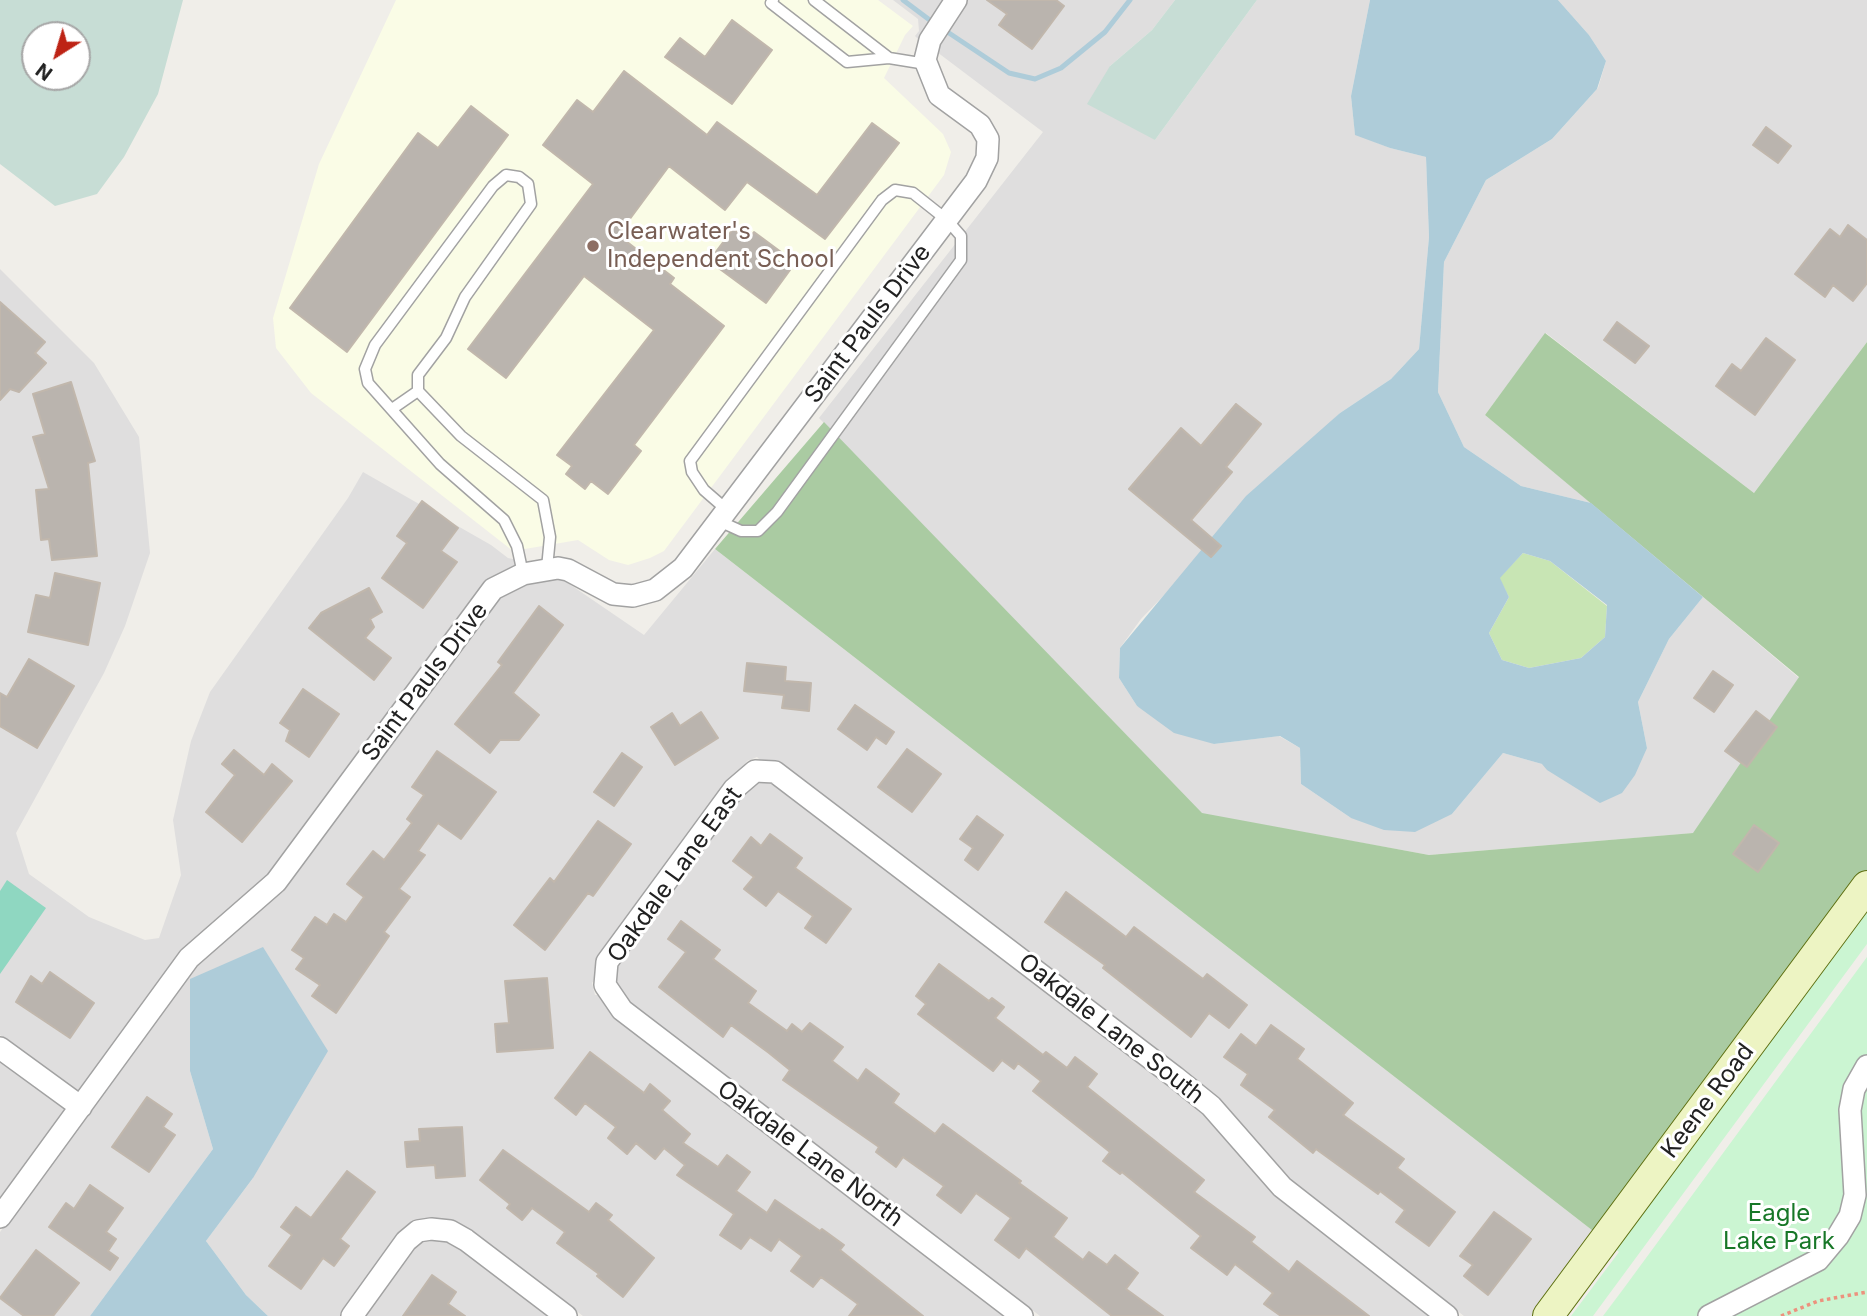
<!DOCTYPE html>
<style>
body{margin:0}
#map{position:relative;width:1867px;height:1316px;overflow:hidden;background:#f0eee9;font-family:Inter,sans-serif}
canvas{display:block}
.north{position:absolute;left:21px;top:21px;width:70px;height:70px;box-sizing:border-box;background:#fff;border:2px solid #a6a6a6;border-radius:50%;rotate:217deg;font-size:19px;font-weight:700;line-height:28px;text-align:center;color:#212121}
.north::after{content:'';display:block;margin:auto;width:24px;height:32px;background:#bd2315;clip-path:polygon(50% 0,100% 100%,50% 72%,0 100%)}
</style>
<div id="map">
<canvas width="1867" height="1316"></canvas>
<div class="north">N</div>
</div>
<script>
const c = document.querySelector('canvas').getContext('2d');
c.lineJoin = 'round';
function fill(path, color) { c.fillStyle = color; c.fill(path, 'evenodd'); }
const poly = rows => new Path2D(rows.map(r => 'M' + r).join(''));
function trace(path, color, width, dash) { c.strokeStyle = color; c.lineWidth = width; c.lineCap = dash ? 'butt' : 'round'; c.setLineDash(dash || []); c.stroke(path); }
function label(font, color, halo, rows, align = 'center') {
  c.font = font + ' Inter,sans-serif'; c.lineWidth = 6; c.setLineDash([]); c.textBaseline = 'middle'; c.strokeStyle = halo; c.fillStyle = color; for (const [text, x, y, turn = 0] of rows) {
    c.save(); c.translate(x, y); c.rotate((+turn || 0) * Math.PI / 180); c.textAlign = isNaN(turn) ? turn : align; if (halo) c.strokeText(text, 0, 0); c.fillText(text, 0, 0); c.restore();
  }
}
const residential = poly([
 [893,0,944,0,926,29,923,29,919,40,915,36,919,31,918,19],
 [968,0,1175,0,1152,30,1110,66,1155,140,1257,0,1370,0,1351,96,1355,134,1390,148,1426,157,1429,237,1419,349,1391,379,1340,413,1141,619,1120,648,1119,678,1137,706,1214,744,1279,736,1300,748,1301,784,1351,818,1452,814,1503,753,1542,764,1647,748,1638,702,1669,639,1703,597,1799,678,1694,833,1429,855,1202,814,819,418,1043,132,937,52,939,44],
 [1558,0,1867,0,1867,342,1754,493,1546,333,1485,415,1591,503,1521,486,1464,447,1438,392,1444,262,1486,180,1552,139,1598,88,1606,61,1589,35],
 [0,269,94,363,139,437,150,553,125,626,104,673,16,833,29,874,89,917,145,940,159,938,181,875,173,820,191,741,210,692,348,498,363,472,491,545,508,558,528,562,520,565,270,875,79,1093,0,1035],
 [715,549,1597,1234,1537,1316,1464,1316,1289,1180,1218,1099,1181,1068,782,764,761,761,757,757,747,761,592,983,595,995,600,995,615,1019,1005,1316,583,1316,473,1232,440,1218,424,1218,399,1236,340,1316,268,1316,246,1295,206,1241,253,1178,190,979,190,1071,213,1149,90,1316,0,1316,0,1232,196,965,499,597,525,583,562,579,644,635],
 [757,781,771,782,1168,1085,1203,1114,1276,1196,1430,1316,1040,1316,629,1003,615,981,617,965,740,795],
 [0,1061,67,1110,0,1201],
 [430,1239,446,1240,461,1249,549,1316,363,1316,413,1248,421,1240]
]);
const education = poly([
 [396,0,878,0,913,26,905,35,884,78,943,134,951,152,944,175,664,551,650,558,628,565,609,560,578,540,513,551,311,393,276,348,273,318,319,164]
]);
const grass = poly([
 [1523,553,1550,561,1607,606,1605,637,1581,658,1529,668,1502,660,1489,633,1509,597,1499,578]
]);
const forest = poly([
 [1545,333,1754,493,1867,342,1867,870,1597,1234,715,549,824,422,1202,813,1429,855,1693,833,1799,677,1485,415]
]);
const wetland = poly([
 [0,0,183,0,158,94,124,157,97,194,55,206,0,164],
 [77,35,77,77,35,77,35,35],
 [1175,0,1257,0,1155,140,1087,104,1110,66,1152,30]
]);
const park = poly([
 [1867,901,1867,944,1593,1316,1571,1316,1619,1252,1612,1246],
 [1867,957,1867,1316,1603,1316,1624,1288]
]);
const pitch = poly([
 [7,880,46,908,0,974,0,891]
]);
const water = poly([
 [1370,0,1558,0,1589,35,1606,61,1597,89,1552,139,1486,180,1444,262,1438,392,1464,447,1521,486,1591,503,1703,597,1669,639,1638,702,1647,748,1635,775,1622,793,1600,803,1547,770,1542,764,1503,753,1452,814,1415,832,1384,830,1351,818,1301,784,1300,748,1280,736,1214,744,1174,733,1137,706,1119,678,1120,648,1246,496,1340,413,1391,379,1419,349,1429,237,1426,157,1390,148,1355,135,1351,96],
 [1523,553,1550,561,1607,605,1605,637,1581,658,1529,668,1502,660,1489,633,1509,597,1500,578],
 [263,947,328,1051,253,1178,206,1241,246,1295,268,1316,90,1316,213,1149,190,1071,190,979]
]);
const stream = poly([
 [903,0,935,24],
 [943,29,1009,73,1035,79,1061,68,1105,32,1130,0]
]);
const building = poly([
 [987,0,1056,0,1064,6,1032,49,999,25,1007,14,987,0],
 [732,20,772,50,732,104,665,57,680,38,705,57,732,20],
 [624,71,707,135,717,122,817,195,872,123,899,143,825,239,747,182,725,210,669,166,618,235,674,278,670,284,724,326,634,445,641,451,608,494,591,481,585,489,566,474,572,466,557,455,654,330,584,276,506,378,468,349,593,184,543,145,577,100,593,112,624,71],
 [471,106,508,135,347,352,290,308,418,133,438,148,471,106],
 [1766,127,1791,146,1778,163,1753,145,1766,127],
 [1848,225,1867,240,1867,283,1853,301,1833,285,1825,297,1795,274,1830,229,1840,237,1848,225],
 [733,229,748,240,754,232,781,252,775,259,790,270,766,303,709,261,733,229],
 [0,302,45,342,35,353,46,363,19,392,10,389,0,400,0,302],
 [1617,322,1649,346,1635,363,1604,340,1617,322],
 [1766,338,1795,360,1755,415,1716,386,1732,364,1741,371,1766,338],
 [71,382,95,461,88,463,97,556,52,560,49,539,41,540,36,490,49,489,33,437,45,434,33,394,71,382],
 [1236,404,1261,424,1226,467,1232,472,1191,520,1221,546,1211,557,1129,489,1181,428,1201,446,1236,404],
 [422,501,458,528,441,551,457,562,423,608,382,578,407,543,397,536,422,501],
 [55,573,100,583,88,645,28,632,36,595,50,598,55,573],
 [369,588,382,612,370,619,374,627,365,638,391,658,374,680,309,628,321,613,369,588],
 [539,606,563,625,513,693,539,715,519,740,500,740,490,753,455,724,502,665,498,662,539,606],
 [29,659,74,686,37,748,0,726,0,693,7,697,29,659],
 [747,663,786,667,785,681,811,683,809,711,782,708,784,695,744,691,747,663],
 [1713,671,1733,685,1714,712,1694,698,1713,671],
 [303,689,339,714,309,757,286,741,290,730,280,723,303,689],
 [855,705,894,732,886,744,876,737,867,750,838,729,855,705],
 [1756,711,1777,727,1747,767,1725,751,1756,711],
 [701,712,718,738,675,765,651,727,672,713,680,726,701,712],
 [907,749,941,774,912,812,878,787,907,749],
 [234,750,264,775,272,764,292,781,242,842,206,812,235,775,222,764,234,750],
 [437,751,496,792,461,839,438,823,418,851,425,855,399,889,410,897,384,932,389,936,336,1013,312,996,320,985,296,969,304,958,292,950,315,917,327,925,334,914,346,922,364,897,347,884,373,851,384,860,412,823,407,819,424,795,412,787,437,751],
 [622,753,642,767,614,806,594,792,622,753],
 [977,816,1003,835,978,870,965,860,973,848,960,839,977,816],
 [598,821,631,844,593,896,588,893,545,950,514,925,550,878,554,882,598,821],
 [1754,825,1779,843,1758,872,1733,854,1754,825],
 [770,834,802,858,795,868,851,909,826,943,805,928,813,916,778,891,766,906,744,889,754,877,733,861,751,837,761,846,770,834],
 [1066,892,1126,937,1134,927,1203,979,1207,974,1247,1005,1229,1028,1209,1013,1191,1037,1103,968,1105,965,1045,922,1066,892],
 [681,921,720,950,713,959,756,991,748,1003,787,1031,792,1024,802,1032,810,1023,843,1047,832,1061,858,1081,866,1069,899,1094,893,1103,935,1134,943,1124,1021,1181,1019,1183,1067,1218,1053,1237,1083,1260,1089,1252,1107,1265,1115,1255,1138,1273,1126,1289,1163,1316,1112,1316,1026,1248,1019,1258,995,1240,1011,1218,976,1193,961,1213,937,1195,944,1186,903,1157,896,1167,876,1152,879,1147,783,1080,790,1070,769,1053,731,1025,723,1037,659,987,686,952,668,939,681,921],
 [939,964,989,1001,992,998,1004,1007,995,1018,1043,1055,1046,1052,1067,1068,1075,1057,1097,1074,1087,1087,1204,1180,1194,1192,1255,1237,1251,1242,1289,1272,1297,1261,1369,1316,1281,1316,1264,1304,1273,1293,1235,1264,1227,1275,1191,1248,1201,1236,1122,1172,1120,1174,1103,1161,1110,1152,1033,1091,1041,1081,1018,1063,1014,1069,1002,1060,993,1071,918,1014,926,1004,916,996,939,964],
 [50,972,94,1003,70,1038,16,1002,31,976,42,984,50,972],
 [547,978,553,1048,497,1052,495,1024,509,1023,505,981,547,978],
 [1271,1025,1304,1049,1297,1059,1353,1103,1343,1115,1404,1159,1397,1168,1455,1212,1429,1246,1396,1222,1405,1210,1380,1191,1378,1194,1316,1149,1313,1153,1269,1117,1275,1110,1241,1085,1248,1074,1224,1057,1241,1034,1256,1046,1271,1025],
 [590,1052,644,1093,650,1084,670,1101,662,1110,690,1134,683,1143,718,1167,727,1155,750,1172,736,1191,767,1213,775,1200,820,1231,822,1229,844,1245,840,1250,923,1316,849,1316,858,1304,821,1277,813,1287,791,1271,802,1256,779,1239,771,1251,750,1237,741,1249,720,1235,734,1214,677,1175,685,1165,664,1148,655,1159,636,1143,627,1154,608,1138,616,1127,585,1103,576,1115,555,1098,590,1052],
 [147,1097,172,1114,163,1127,175,1135,149,1172,112,1147,147,1097],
 [462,1127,465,1176,436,1178,435,1165,407,1167,405,1142,420,1141,419,1129,462,1127],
 [503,1150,589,1212,596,1203,612,1215,608,1220,654,1258,623,1297,597,1276,599,1274,557,1243,565,1232,532,1208,522,1220,507,1208,510,1204,480,1180,503,1150],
 [347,1171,375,1192,340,1239,349,1246,334,1266,323,1258,301,1289,269,1266,292,1235,281,1227,296,1207,311,1218,347,1171],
 [90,1185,123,1208,106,1232,116,1239,108,1251,118,1258,110,1270,49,1227,66,1203,74,1209,90,1185],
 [1494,1212,1531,1239,1488,1295,1464,1276,1473,1265,1460,1256,1494,1212],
 [36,1250,79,1283,53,1316,24,1316,0,1298,36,1250],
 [432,1275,456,1292,448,1304,465,1316,403,1316,432,1275]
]);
const path = poly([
 [1781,1316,1818,1301,1867,1292]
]);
const lane = poly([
 [773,0,771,3,847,62,889,58,926,64],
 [814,0,889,58],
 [392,409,418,391],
 [719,521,741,531,758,531,777,512,961,260,961,236,947,220,913,193,895,190,882,200,690,461,692,472,704,490,727,510],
 [523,574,517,546,504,520,440,464,368,383,365,369,375,345,493,186,506,175,519,177,528,184,531,204,465,297,446,338,418,375,418,391,461,436,543,500,550,537,547,568]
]);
const street = poly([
 [0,1048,81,1107],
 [0,1217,189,958,276,882,493,589,523,574,558,568,568,570,613,594,633,596,655,590,683,568,976,181,987,158,988,139,980,125,939,95,925,60,930,40,956,0],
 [352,1316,406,1241,418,1231,431,1229,450,1231,466,1240,566,1316],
 [1022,1316,622,1010,605,985,607,962,734,789,755,771,775,772,1175,1077,1211,1106,1282,1187,1447,1316],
 [1709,1316,1818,1260,1838,1236,1850,1216,1855,1195,1850,1110,1854,1089,1867,1066]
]);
const secondary = poly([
 [1548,1316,1867,886]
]);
const markers = [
 [593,246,7,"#8d6e63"]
];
const educationNames = [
 ["Clearwater's",607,232],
 ["Independent School",607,260]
];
const streetNames = [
 ["Saint Pauls Drive",868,324,-53],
 ["Saint Pauls Drive",425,682,-53],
 ["Oakdale Lane East",675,875,-54],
 ["Oakdale Lane South",1111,1029,38],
 ["Keene Road",1708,1101,-53],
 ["Oakdale Lane North",810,1154,37]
];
const parkNames = [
 ["Eagle",1779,1214],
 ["Lake Park",1779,1242]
];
fill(residential, '#dfdede');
fill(education, '#fafce6');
fill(grass, '#c8e5b4');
fill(forest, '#aacba2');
fill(wetland, '#c7ddd5');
fill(park, '#cbf5d2');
fill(pitch, '#8fd7c1');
fill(water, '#aeccd9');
trace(stream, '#aeccd9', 5);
fill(building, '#bab4ae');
trace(building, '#c1b7ac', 2);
trace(lane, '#a2a2a2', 13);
trace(street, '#a2a2a2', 24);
trace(secondary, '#5d6f10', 32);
trace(path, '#ec927e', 3.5, [3.5, 3.5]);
trace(lane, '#fff', 10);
trace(street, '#fff', 21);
trace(secondary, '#edf4c3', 30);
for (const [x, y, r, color] of markers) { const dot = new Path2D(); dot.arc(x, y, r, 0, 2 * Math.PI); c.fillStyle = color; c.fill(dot); trace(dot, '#fff', 2.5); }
label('24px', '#785e54', '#fff', educationNames, 'left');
label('24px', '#212121', '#fff', streetNames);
label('24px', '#177727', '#fff', parkNames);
</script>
